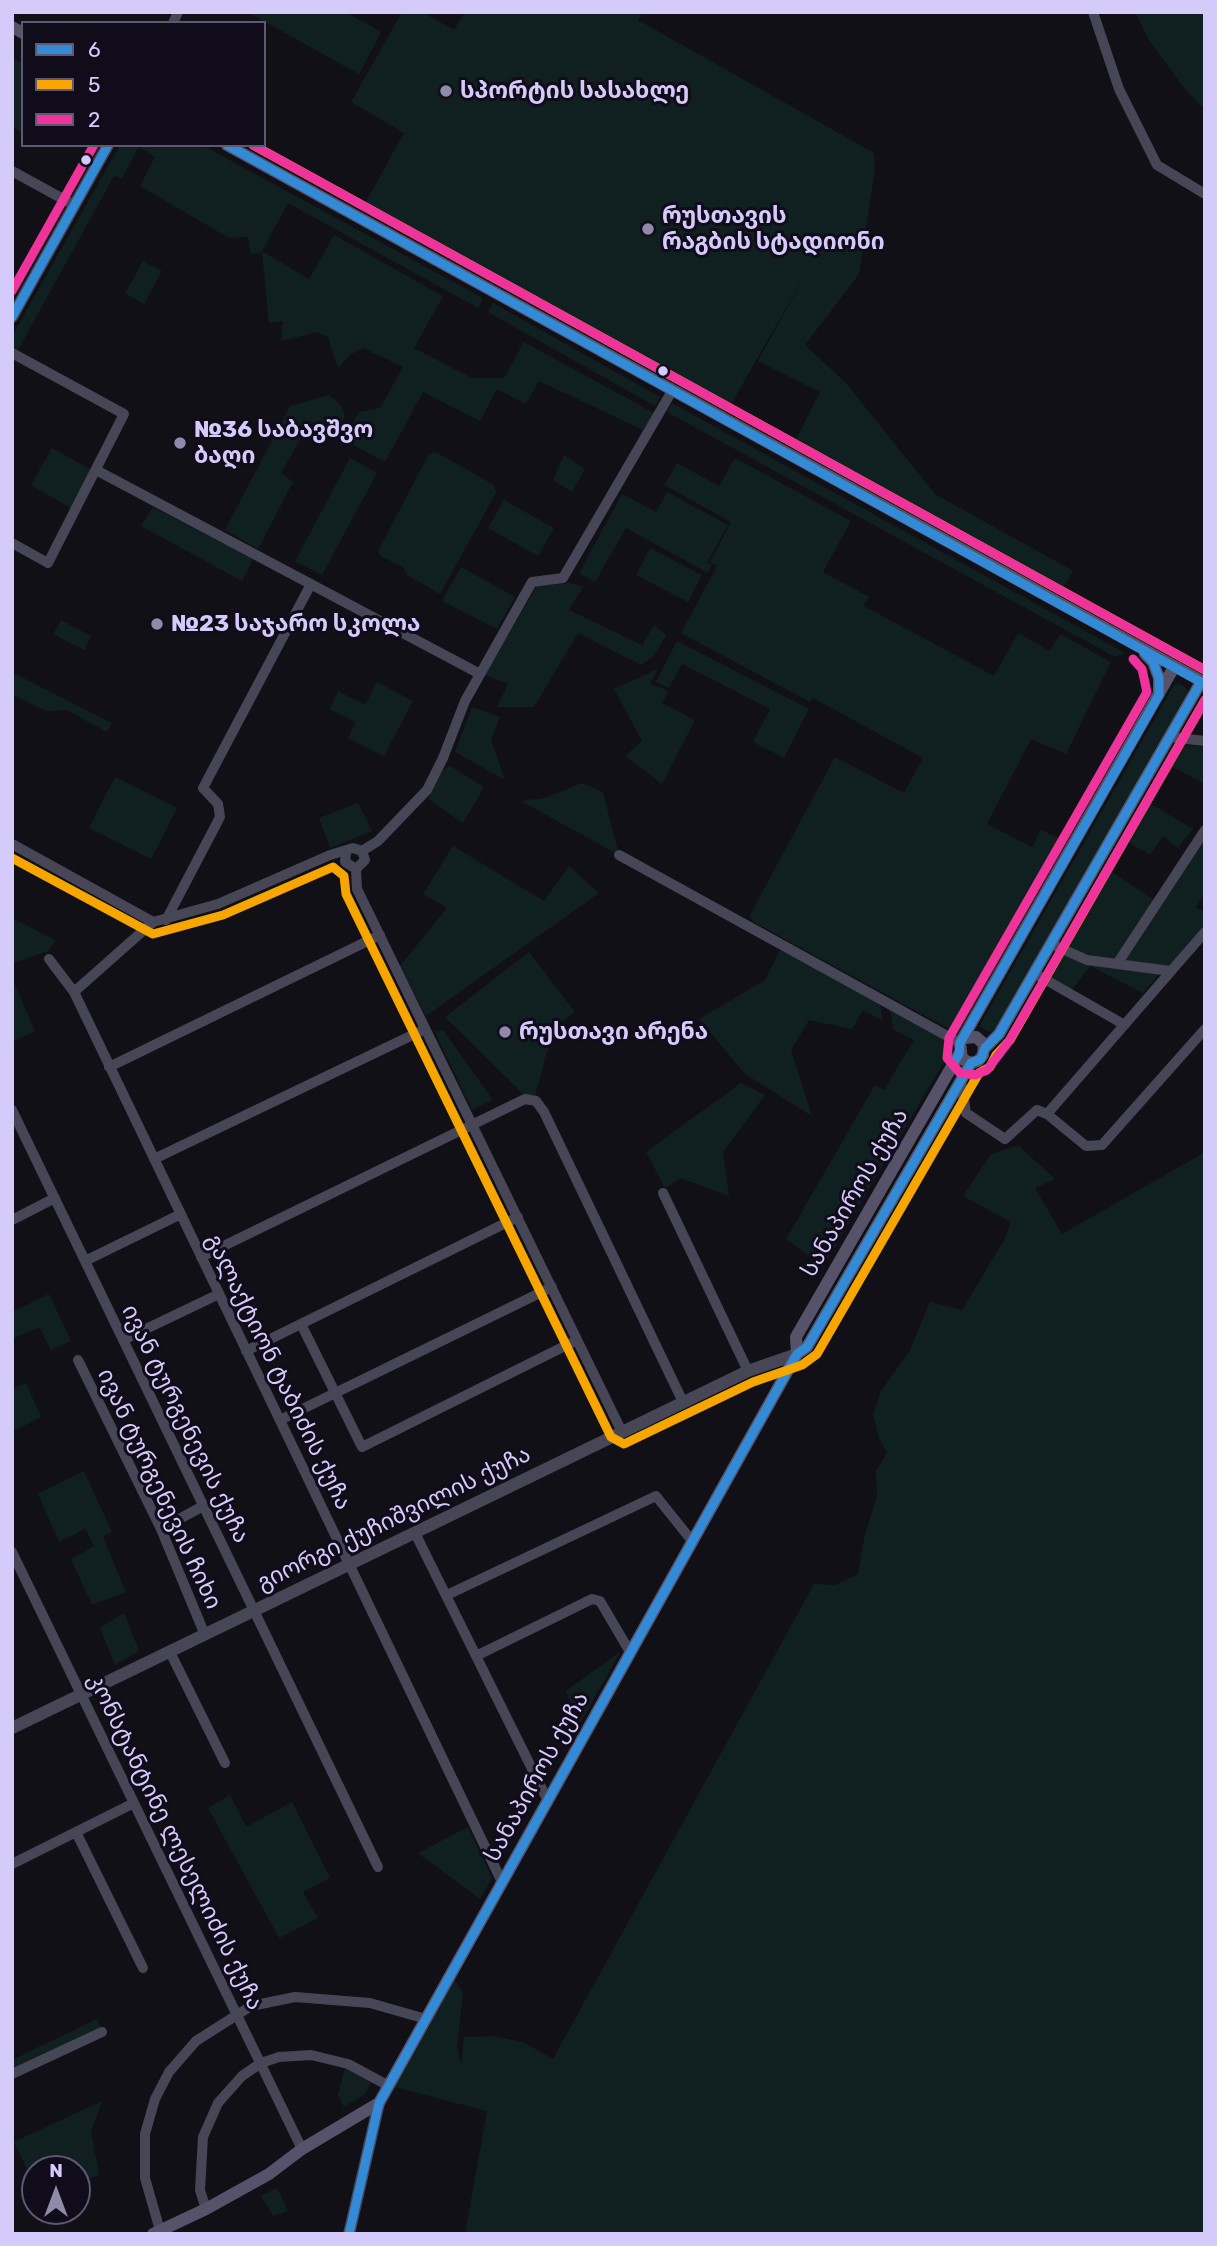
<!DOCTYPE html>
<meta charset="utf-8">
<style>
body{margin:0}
#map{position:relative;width:1217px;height:2246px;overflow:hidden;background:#111016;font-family:Rubik,sans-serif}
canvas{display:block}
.frame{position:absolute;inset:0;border:14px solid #d5cbfa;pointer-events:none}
.legend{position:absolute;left:21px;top:21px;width:245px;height:126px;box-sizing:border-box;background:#100c1a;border:2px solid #5f5874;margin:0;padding:9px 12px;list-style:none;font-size:21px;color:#d5cbfa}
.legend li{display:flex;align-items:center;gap:14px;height:35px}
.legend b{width:35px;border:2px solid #5f5874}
.north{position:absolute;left:21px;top:2155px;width:70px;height:70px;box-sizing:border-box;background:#100c1a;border:2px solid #5f5874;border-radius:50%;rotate:0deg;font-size:19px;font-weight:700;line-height:28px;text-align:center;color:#d5cbfa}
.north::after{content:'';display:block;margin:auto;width:24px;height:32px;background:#908aaa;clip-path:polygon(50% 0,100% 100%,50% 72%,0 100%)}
</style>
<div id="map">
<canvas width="1217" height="2246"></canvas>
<div class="frame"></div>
<ul class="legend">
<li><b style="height:9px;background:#338bd7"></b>6</li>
<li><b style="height:9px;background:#f7a600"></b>5</li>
<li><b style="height:9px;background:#ef339a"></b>2</li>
</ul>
<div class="north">N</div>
</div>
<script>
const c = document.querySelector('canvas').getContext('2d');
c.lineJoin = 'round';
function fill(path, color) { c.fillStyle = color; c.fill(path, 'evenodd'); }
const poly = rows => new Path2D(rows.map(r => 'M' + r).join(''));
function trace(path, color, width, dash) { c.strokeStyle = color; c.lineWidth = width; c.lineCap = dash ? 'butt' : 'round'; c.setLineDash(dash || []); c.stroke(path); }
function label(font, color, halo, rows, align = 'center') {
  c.font = font + ' Rubik,"Noto Sans Georgian",sans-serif'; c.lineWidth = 6; c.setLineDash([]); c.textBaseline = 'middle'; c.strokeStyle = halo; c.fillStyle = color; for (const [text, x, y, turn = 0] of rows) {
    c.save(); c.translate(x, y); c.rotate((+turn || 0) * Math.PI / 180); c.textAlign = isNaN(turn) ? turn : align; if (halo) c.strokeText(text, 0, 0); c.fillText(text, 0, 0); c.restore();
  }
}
const green = poly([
 [247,12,346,12,381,32,359,74],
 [402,12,422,12,454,30,465,12,642,12,638,20,874,153,875,169,859,274,805,345,846,383,935,494,1073,571,1057,597,790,451,820,392,758,361,810,266,726,413,362,209,404,133,351,102],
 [1135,12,1205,12,1205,110,1184,88,1149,40],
 [12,58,23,63,23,133,12,127],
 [120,145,202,145,483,298,478,308,288,203,262,251,309,279,334,235,443,296,414,348,472,378,504,378,524,342,654,413,643,430,539,381,526,404,497,389,480,421,423,392,385,462,344,440,359,412,380,408,403,367,363,348,350,355,338,368,328,337,317,332,281,341,283,321,269,323,262,252,251,254,248,237,229,238,140,186,155,157,139,147,122,178,114,176,18,350,12,347,12,336],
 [143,261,162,271,144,304,125,293],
 [493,303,660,397,655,406,488,312],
 [329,395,341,405,345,415,337,434,312,422,304,433,281,473,293,482,258,549,225,530,290,406],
 [672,403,1125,653,1115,657,667,412],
 [52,448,92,470,71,508,31,485],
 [436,452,494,485,496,493,440,594,407,575,403,567,380,556,378,551,429,454],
 [564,455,585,469,572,492,553,480],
 [350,458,377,473,322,575,295,561],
 [735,458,851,521,823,572,869,597,864,606,994,676,1018,633,1050,651,1060,634,1111,662,1066,754,1031,739,987,824,1032,847,1041,830,1067,842,958,1034,752,921,750,915,835,757,904,793,923,758,813,698,810,702,681,633,717,566,710,562,731,522,664,485,677,463,719,486],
 [667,492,728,525,707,563,712,565,708,573,626,528,595,582,579,573,622,494,656,512],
 [504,500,554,528,538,556,488,528],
 [153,507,253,559,242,581,141,526],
 [650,548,702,575,688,602,636,575],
 [461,567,515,597,497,629,442,601],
 [569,583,583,587,569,610,642,645,654,625,666,635,654,656,641,665,578,633,534,707,497,707,508,684,485,675,537,586],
 [61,620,91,636,84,650,53,634],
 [677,641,809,709,784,758,753,742,770,709,682,664,669,688,656,682],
 [658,669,650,684,669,691,662,703,695,720,662,784,625,756,642,741,614,689],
 [12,672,21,677,112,723,107,732,67,710,46,711,12,694],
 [377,682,413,701,384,756,348,738,356,722,330,709,338,691,365,705],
 [1179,684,1187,688,1188,693,994,1031,989,1032,981,1027,981,1023,1174,685],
 [472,707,500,717,491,740,505,780,455,752],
 [1177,744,1205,747,1205,784,1165,763],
 [450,766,484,787,463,823,428,799,442,771],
 [115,777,177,808,151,859,89,828],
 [582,783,603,792,619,855,521,801,545,798],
 [1143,799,1193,829,1178,848,1163,836,1150,855,1121,838],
 [358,803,372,831,330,848,319,818],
 [1200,840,1205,843,1205,893,1196,907,1205,913,1205,930,1171,969,1121,963],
 [453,846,544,901,569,866,599,893,426,1016,400,966,447,908,423,894],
 [1105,868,1156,901,1118,961,1091,957,1060,944],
 [12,918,55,940,56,940,48,951,12,963],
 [781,949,880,1005,883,1021,863,1010,852,1029,809,1020,791,1050,812,1116,745,1074,699,1019,765,980],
 [1057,950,1090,965,1159,974,1143,993,1090,966,1071,991,1045,974],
 [529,952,575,1012,554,1027,535,1096,524,1095,445,1017],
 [12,978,35,1031,12,1042],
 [890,1008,954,1045,823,1267,786,1239,875,1085,884,1090,914,1040,893,1029],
 [443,1030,493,1100,472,1110,435,1032],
 [741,1083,765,1095,723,1152,729,1196,681,1178,665,1188,646,1152],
 [1018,1145,1055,1179,1035,1188,1062,1234,1205,1152,1205,2234,465,2234,487,2111,394,2087,453,1977,463,1994,457,2046,461,2065,464,2037,493,2036,523,2042,553,2059,814,1584,835,1585,858,1574,864,1538,877,1496,876,1471,887,1453,879,1438,873,1414,881,1391,909,1352,930,1302,962,1310,1004,1240,1011,1222,963,1196,991,1154],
 [49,1294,71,1341,51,1350,39,1327,12,1339,12,1312],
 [26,1383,41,1417,12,1432,12,1389],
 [84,1471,112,1532,103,1537,126,1592,92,1605,71,1559,94,1546,85,1529,59,1542,38,1494],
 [124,1613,139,1651,115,1665,100,1628],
 [621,1651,579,1725,566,1691],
 [230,1795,246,1827,292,1802,330,1878,303,1892,318,1918,279,1938,208,1808],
 [468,1827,492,1878,480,1899,418,1853],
 [97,2019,101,2028,12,2070,12,2060],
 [345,2068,371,2083,365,2094,344,2107,338,2095],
 [102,2101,91,2131,99,2175,77,2184,77,2169,35,2169,35,2186,14,2142],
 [277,2188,288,2211,273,2216,261,2196]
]);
const minor = poly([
 [1093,12,1119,89,1157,165,1205,194],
 [173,23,178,12],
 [12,171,74,205],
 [12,353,124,414,48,563,12,543],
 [96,470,480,674],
 [1169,737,1205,741],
 [12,844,153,922],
 [362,851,378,841,427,790,443,758,465,701,532,582,563,578,672,391],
 [346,853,345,862,356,869],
 [619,855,960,1043],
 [356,869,357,889,622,1432],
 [356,869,365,860,362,851],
 [166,920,220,817,218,804,203,788,311,584],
 [1051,944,1087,960,1170,971],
 [49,959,74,992,502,1882],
 [1117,964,1205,830],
 [1034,973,1123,1024],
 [74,992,153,922,218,904,330,855,353,848,362,851],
 [109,1067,380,935],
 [961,1081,966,1113,1005,1139,1037,1110,1047,1114,1086,1146,1102,1145,1205,1029],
 [12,1110,378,1867],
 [1047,1114,1205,932],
 [154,1159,425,1029],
 [663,1193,748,1371],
 [12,1220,55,1198],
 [201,1257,525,1099,536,1101,544,1112,683,1402],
 [85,1261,181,1214],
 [301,1324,362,1447,577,1340],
 [123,1340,219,1294],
 [246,1351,518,1217],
 [78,1360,161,1529,205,1635],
 [280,1420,552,1287],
 [161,1529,203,1506],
 [415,1533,548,1801],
 [12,1552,302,2149],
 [447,1595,656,1496,692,1541],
 [170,1652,225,1763],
 [476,1656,592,1599,600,1601,630,1652],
 [76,1832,143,1968],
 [12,1864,134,1803],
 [12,2074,102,2032],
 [206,2209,200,2190,203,2137,218,2103,242,2076,261,2063,279,2057,311,2055,348,2064,389,2086],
 [161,2234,145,2178,145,2134,155,2099,169,2072,196,2041,251,2006,295,1997,370,2003,426,2019]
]);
const tertiary = poly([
 [12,317,108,145],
 [12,1728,748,1371,797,1354],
 [349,2234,379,2103]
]);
const secondary = poly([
 [12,27,23,33],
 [227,145,1205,683],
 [1145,654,1153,662,1159,678,1159,694],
 [965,1038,976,1037,984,1044,983,1055,978,1061,971,1063,962,1059,960,1043,1174,667],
 [985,1048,999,1034,1201,682],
 [797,1354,796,1337,959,1054],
 [153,2234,206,2209,269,2174,302,2149,379,2103,797,1354,807,1347,971,1063]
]);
const bus1 = poly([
 [227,145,1201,682,999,1034,985,1048,981,1059,971,1063,807,1347,797,1354,379,2103,349,2234],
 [12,317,108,145],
 [953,1064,959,1054,960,1043,1159,695,1159,678,1153,662,1142,650]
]);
const bus2 = poly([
 [253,145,1205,670],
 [12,858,153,934,223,915,333,867,344,876,346,894,611,1437,624,1444,753,1382,802,1365,817,1354,979,1073,990,1067,996,1055,1010,1040,1205,700]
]);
const bus3 = poly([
 [253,145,1205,670],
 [12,291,94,145],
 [1133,659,1142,669,1147,692,949,1038,947,1058,960,1073,975,1075,987,1070,1009,1041,1205,700]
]);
const markers = [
 [446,91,7,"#908aaa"],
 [86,160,6,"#d5cbfa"],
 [648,229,7,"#908aaa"],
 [663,371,6,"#d5cbfa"],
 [180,443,7,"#908aaa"],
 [157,624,7,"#908aaa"],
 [505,1032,7,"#908aaa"]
];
const poiNames = [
 ["სპორტის სასახლე",460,91],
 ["რუსთავის",662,216],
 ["რაგბის სტადიონი",662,242],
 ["№36 საბავშვო",194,430],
 ["ბაღი",194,456],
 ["№23 საჯარო სკოლა",171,624],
 ["რუსთავი არენა",519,1032]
];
const streetNames = [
 ["სანაპიროს ქუჩა",855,1193,-60],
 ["გალაქტიონ ტაბიძის ქუჩა",278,1372,64],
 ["ივან ტურგენევის ქუჩა",185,1424,64],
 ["ივან ტურგენევის ჩიხი",159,1489,65],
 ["გიორგი ქუჩიშვილის ქუჩა",394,1519,-26],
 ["სანაპიროს ქუჩა",537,1777,-61],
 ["კონსტანტინე ლესელიძის ქუჩა",175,1842,64]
];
fill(green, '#102021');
trace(minor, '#474657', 10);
trace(tertiary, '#474657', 12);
trace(secondary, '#55526a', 12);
trace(bus1, '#338bd7', 9);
trace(bus2, '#f7a600', 9);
trace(bus3, '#ef339a', 9);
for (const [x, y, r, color] of markers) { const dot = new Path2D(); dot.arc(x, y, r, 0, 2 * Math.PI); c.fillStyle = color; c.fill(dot); trace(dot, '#100c1a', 2.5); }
label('bold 23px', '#d5cbfa', '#100c1a', poiNames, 'left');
label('23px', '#d5cbfa', '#100c1a', streetNames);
</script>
